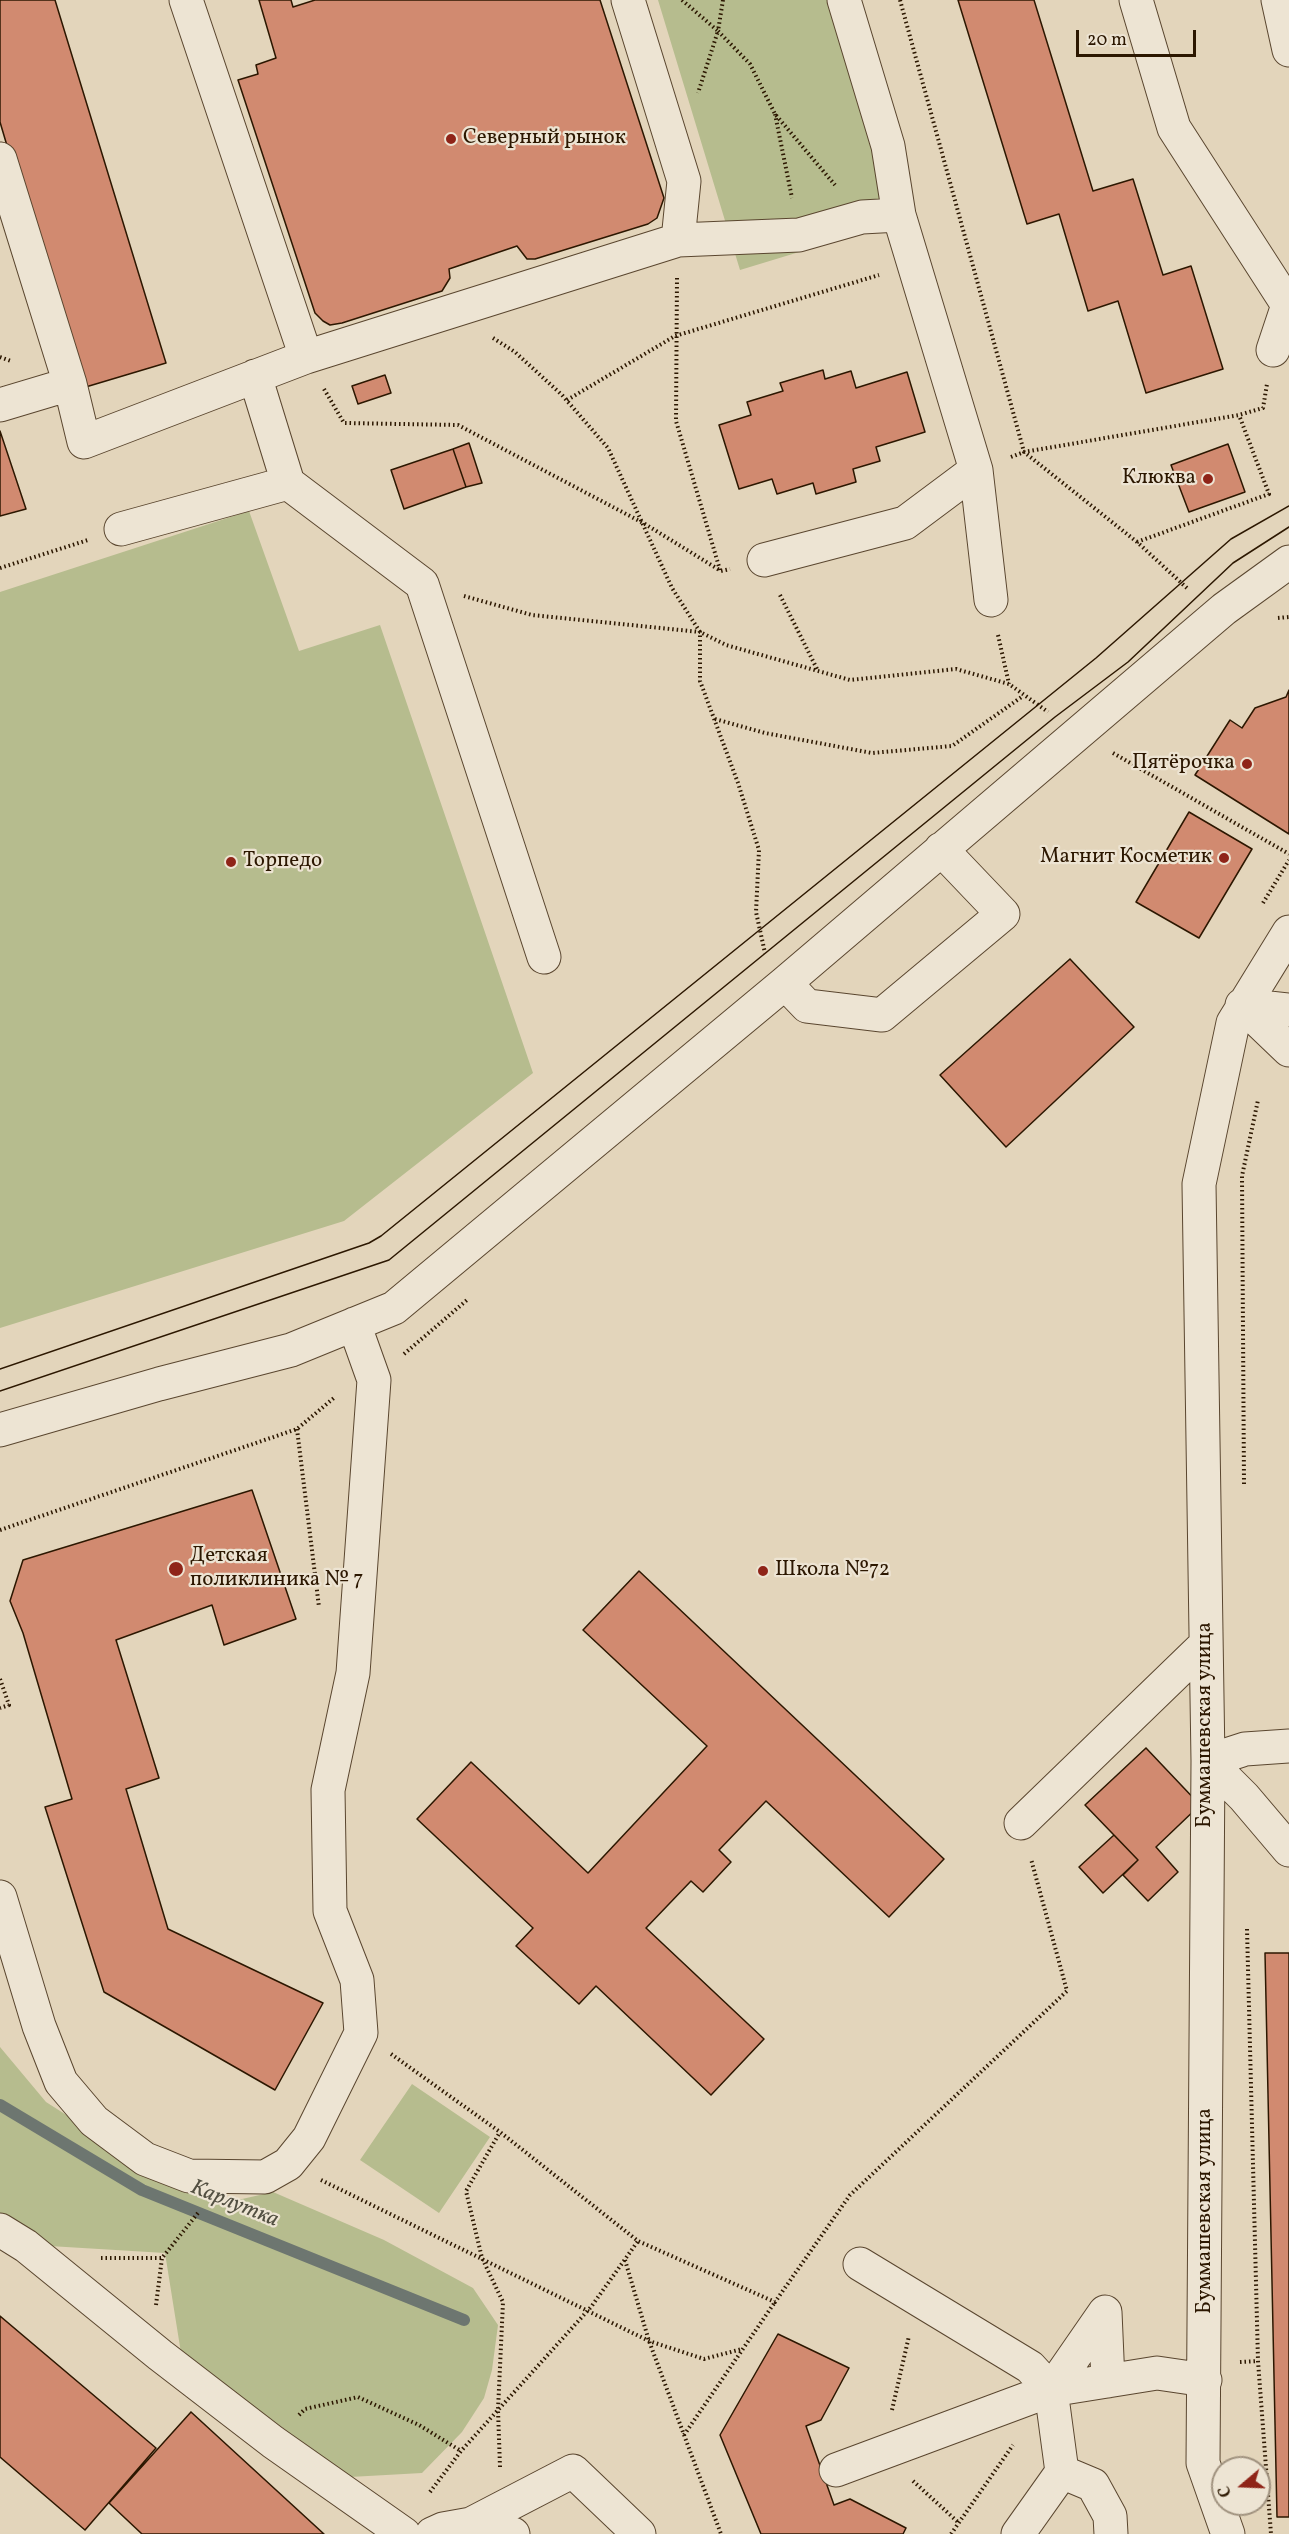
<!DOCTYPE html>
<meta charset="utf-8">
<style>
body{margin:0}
#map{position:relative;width:1289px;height:2534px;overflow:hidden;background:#e3d5bb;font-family:Vollkorn,serif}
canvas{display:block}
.north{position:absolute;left:1211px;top:2456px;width:60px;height:60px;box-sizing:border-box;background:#ede4d3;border:2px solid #a0927f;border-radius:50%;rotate:251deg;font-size:16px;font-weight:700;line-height:24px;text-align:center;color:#2c1700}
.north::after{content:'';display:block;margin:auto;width:21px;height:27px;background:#8f2418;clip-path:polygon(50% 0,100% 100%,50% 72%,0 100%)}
.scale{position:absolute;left:1076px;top:30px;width:120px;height:27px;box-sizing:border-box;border:3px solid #2c1700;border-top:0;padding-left:8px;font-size:18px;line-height:21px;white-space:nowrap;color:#2c1700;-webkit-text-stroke:4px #ede4d3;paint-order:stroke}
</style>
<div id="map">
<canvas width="1289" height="2534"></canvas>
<div class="north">С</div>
<div class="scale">20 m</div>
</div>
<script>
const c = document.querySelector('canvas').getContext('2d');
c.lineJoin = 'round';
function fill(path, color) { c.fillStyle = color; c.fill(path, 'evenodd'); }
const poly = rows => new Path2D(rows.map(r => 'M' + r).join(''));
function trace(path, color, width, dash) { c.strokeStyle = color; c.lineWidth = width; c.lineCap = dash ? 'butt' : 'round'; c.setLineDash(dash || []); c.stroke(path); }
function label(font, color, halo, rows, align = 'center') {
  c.font = font + ' Vollkorn,serif'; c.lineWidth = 4.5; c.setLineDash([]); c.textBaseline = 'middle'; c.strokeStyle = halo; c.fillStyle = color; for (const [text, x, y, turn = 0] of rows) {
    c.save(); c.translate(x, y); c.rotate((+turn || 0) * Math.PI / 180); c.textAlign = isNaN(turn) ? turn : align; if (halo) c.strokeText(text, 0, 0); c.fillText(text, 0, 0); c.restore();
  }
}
const green = poly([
 [658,0,846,0,911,218,740,270],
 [249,511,299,651,380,625,533,1073,344,1221,0,1328,0,592],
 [0,2047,46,2102,173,2183,220,2204,273,2192,384,2240,473,2288,498,2325,492,2370,484,2398,462,2432,422,2473,350,2477,181,2353,165,2253,33,2245,0,2220],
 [412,2084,490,2137,439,2213,360,2160]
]);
const stream = poly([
 [0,2105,142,2190,464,2320]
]);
const building = poly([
 [0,0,55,0,166,363,79,389,0,122,0,0],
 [259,0,291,0,293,7,315,0,600,0,664,198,657,218,648,224,535,259,527,259,517,246,449,269,450,278,442,291,342,323,330,325,323,321,315,313,238,80,258,74,256,65,276,58,259,0],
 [958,0,1034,0,1093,191,1133,179,1163,275,1191,266,1223,369,1146,393,1118,301,1088,311,1059,214,1027,224,958,0],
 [823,370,825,379,851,371,856,388,907,372,925,432,876,447,880,461,853,469,856,482,816,494,813,483,777,494,772,479,739,489,719,425,751,415,747,402,783,391,780,383,823,370],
 [385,375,391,393,358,404,352,386,385,375],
 [0,431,26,509,0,516,0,431],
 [469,443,482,483,466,487,453,449,469,443],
 [1228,444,1245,492,1189,512,1171,465,1228,444],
 [453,449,466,487,404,509,391,470,453,449],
 [1289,690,1289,834,1195,775,1230,720,1242,728,1255,708,1286,697,1289,690],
 [1189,812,1252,849,1199,938,1136,902,1189,812],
 [1070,959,1134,1027,1006,1147,940,1075,1070,959],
 [252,1490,296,1619,224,1645,212,1605,116,1640,159,1778,126,1789,168,1929,323,2003,275,2090,104,1992,45,1807,72,1799,23,1633,10,1601,23,1560,252,1490],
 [639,1571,944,1859,889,1917,766,1801,719,1850,731,1862,703,1892,691,1881,646,1928,764,2039,711,2095,596,1986,579,2004,516,1946,533,1928,417,1819,471,1762,588,1873,707,1746,583,1630,639,1571],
 [1146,1748,1200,1805,1156,1847,1178,1872,1148,1901,1123,1875,1138,1860,1085,1805,1146,1748],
 [1114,1835,1138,1860,1103,1893,1079,1867,1114,1835],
 [1265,1953,1289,1953,1289,2517,1277,2517,1265,1953],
 [0,2316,156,2448,85,2530,0,2457,0,2316],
 [778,2334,849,2368,821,2420,806,2426,834,2505,850,2499,906,2528,903,2534,761,2534,720,2435,778,2334],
 [191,2412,324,2534,142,2534,109,2503,191,2412]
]);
const path = poly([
 [682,0,718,31,698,93],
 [723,0,718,31,750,64,775,114,835,185],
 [900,0,1024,452,1137,542,1188,589],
 [775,114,792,198],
 [677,278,676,421,720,570],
 [493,338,515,352,562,395,608,448,672,588,700,632,726,645,850,680,956,669,1009,684,1048,712],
 [0,357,11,361],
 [324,389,344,423,458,425,645,524,721,571,730,569],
 [567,400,675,336,879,275],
 [1011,457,1024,452,1239,415,1263,408,1267,384],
 [1137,542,1269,494,1239,415],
 [0,568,88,540],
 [780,595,818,671],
 [464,596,532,615,700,632,700,681,738,783,759,850,756,912,765,953],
 [1278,618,1289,617],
 [998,635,1009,684],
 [715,719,765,733,872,753,952,746,1023,696],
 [1113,753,1289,854],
 [1263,903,1289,860],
 [404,1354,467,1300],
 [297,1429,319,1607],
 [1244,1484,1242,1176,1258,1100],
 [0,1530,297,1429,335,1397],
 [0,1679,9,1705,0,1708],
 [1247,1929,1258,2361,1271,2534],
 [391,2054,500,2132,638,2241,775,2302,850,2195,1067,1991,1031,1859],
 [321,2180,649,2341,704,2359,742,2349],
 [101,2258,162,2258,198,2213],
 [625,2260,649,2341,721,2534],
 [156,2305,162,2258],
 [1240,2362,1258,2361],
 [892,2410,909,2336],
 [299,2415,305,2409,358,2397,419,2425,461,2451],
 [684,2435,775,2302],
 [500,2467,498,2410,503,2302,482,2258,466,2191,500,2132],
 [913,2481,959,2523],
 [430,2492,461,2451,591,2307,638,2241],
 [951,2534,1013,2445]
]);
const minor = poly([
 [186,0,306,357],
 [628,0,684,181,678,240],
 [1136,0,1174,128,1288,305,1273,350],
 [1278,0,1289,50],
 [0,159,70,384,84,442,306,357,678,240,799,235,862,217,899,215],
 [255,376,288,483,422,584,544,957],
 [0,405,70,384],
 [976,470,991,600],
 [121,529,288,483],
 [764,560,905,523,976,470,899,215,888,146,844,0],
 [785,983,807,1006,882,1015,1003,914,941,849],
 [1242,1005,1289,1050],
 [1242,1005,1289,1010],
 [0,1430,159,1384,291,1350,394,1308,785,983,1224,609,1289,562],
 [1289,1746,1245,1749,1208,1761,1244,1797,1289,1850],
 [1021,1823,1206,1644],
 [0,1897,39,2026,61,2082,94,2121,145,2159,189,2176,265,2177,288,2164,309,2138,361,2033,357,1980,330,1911,328,1790,353,1673,374,1380,354,1324],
 [0,2230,26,2246,160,2355,273,2442,404,2534],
 [860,2264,1030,2367,1051,2390,1062,2472,1018,2534],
 [1051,2390,1105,2312,1108,2381],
 [836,2470,1051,2390,1157,2373,1205,2380],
 [1062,2472,1093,2485,1110,2516,1111,2534],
 [471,2524,573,2471,639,2534],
 [432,2534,443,2529,471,2524,513,2534],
 [1228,2534,1203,2463,1208,1761,1199,1184,1233,1023,1289,932]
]);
const tram = poly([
 [0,1369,369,1243,381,1236,1096,658,1231,539,1289,506],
 [0,1391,389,1260,1055,717,1128,662,1233,563,1289,527]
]);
const markers = [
 [451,139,6,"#8f2418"],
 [1208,479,6,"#8f2418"],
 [1247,764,6,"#8f2418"],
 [1224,858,6,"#8f2418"],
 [231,862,6,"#8f2418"],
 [176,1569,8,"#8f2418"],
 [763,1571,6,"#8f2418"]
];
const poiNames = [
 ["Северный рынок",463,139],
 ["Клюква",1196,479,"right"],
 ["Пятёрочка",1235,764,"right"],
 ["Магнит Косметик",1212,858,"right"],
 ["Торпедо",243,862],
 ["Детская",190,1557],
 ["поликлиника № 7",190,1581],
 ["Школа №72",775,1571]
];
const streetNames = [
 ["Буммашевская улица",1206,1725,-90],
 ["Буммашевская улица",1206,2211,-90]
];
const waterNames = [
 ["Карлутка",234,2205,22]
];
fill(green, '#b6bc8e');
trace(stream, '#6d7670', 12);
fill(building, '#d18a70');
trace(building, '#2c1700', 1.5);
trace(minor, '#5a462f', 35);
trace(path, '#2c1700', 4, [1.5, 3]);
trace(minor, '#ede4d3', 33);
trace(tram, '#2c1700', 1.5);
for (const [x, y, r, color] of markers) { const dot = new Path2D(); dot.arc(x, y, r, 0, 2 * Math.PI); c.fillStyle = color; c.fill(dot); trace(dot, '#ede4d3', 2); }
label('21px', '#2c1700', '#ede4d3', poiNames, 'left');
label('21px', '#2c1700', '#ede4d3', streetNames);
label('italic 22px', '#524f41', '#ede4d3', waterNames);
</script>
